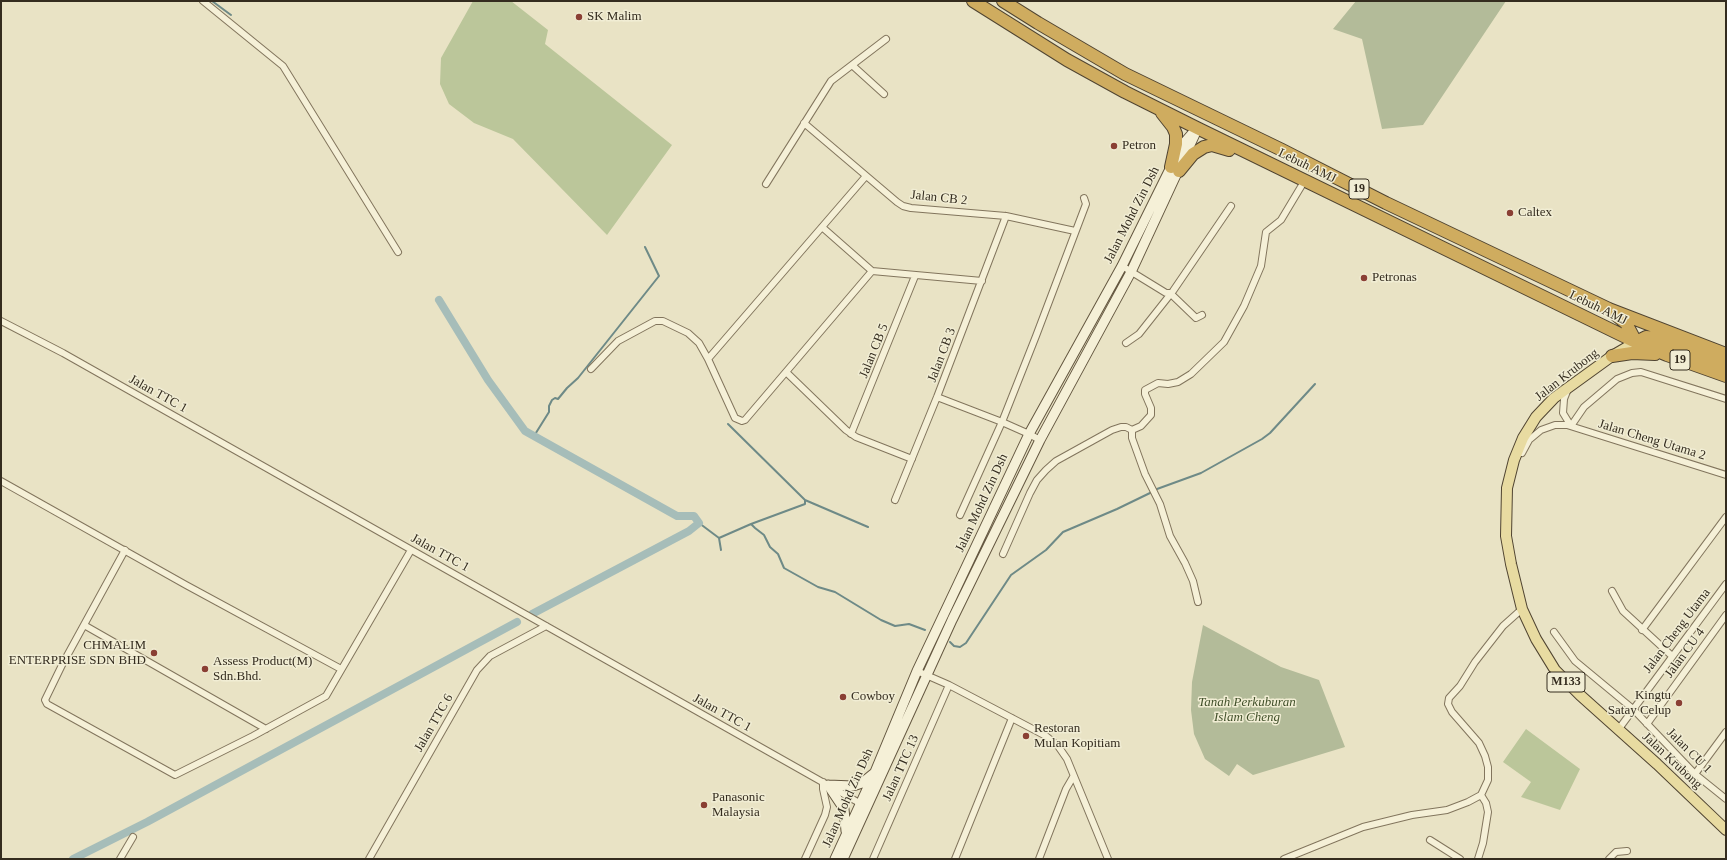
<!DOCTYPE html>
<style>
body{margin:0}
#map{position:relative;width:1727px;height:860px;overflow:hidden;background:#e9e3c5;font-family:"Times New Roman",serif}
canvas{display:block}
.frame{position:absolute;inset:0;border:2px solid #342c1f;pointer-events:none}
</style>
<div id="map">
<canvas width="1727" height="860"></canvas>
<div class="frame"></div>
</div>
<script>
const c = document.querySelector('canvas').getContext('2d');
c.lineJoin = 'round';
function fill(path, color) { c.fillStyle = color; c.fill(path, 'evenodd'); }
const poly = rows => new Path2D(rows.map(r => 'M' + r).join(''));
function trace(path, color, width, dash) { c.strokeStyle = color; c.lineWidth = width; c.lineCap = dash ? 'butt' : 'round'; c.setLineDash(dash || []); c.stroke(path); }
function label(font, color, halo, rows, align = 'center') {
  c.font = font + ' "Times New Roman",serif'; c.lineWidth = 3; c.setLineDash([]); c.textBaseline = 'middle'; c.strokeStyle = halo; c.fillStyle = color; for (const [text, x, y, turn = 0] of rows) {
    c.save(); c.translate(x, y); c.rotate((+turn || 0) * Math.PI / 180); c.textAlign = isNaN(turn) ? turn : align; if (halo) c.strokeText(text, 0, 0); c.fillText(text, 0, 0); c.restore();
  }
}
const green = poly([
 [473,1,511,1,548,30,545,44,672,145,607,235,513,139,474,123,449,104,440,84,441,58],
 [1526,729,1580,769,1560,810,1521,797,1531,782,1503,762]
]);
const cemetery = poly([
 [1356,1,1506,1,1423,125,1382,129,1362,39,1333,29],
 [1203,625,1281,667,1319,680,1345,747,1253,775,1237,764,1229,776,1205,759,1194,734,1191,710,1192,682]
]);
const stream = poly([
 [212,1,231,15],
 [534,436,549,412,549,406,552,400,555,398,558,399,567,388,578,378,659,276,645,247],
 [1157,489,1201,473,1262,439,1270,433,1315,384],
 [805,500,868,527],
 [699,523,719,538,751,524,805,504,805,500,728,424],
 [751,524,755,528,764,535,770,547,778,554,784,568,818,587,835,592,881,620,895,626,909,624,925,630],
 [719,538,721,550],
 [950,642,954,646,960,647,966,643,1011,575,1046,550,1063,532,1117,509,1150,493]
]);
const canal = poly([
 [439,300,488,380,525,431,677,516,694,516,699,523,689,531,532,614],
 [73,859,147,822,517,622]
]);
const street = poly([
 [203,1,283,66,398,252],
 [852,65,884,94],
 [804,123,897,202,903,206,911,208,1006,216,1075,231],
 [766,184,831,81,886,39],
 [822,227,872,271,982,281],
 [1122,266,1166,293,1170,293,1196,318,1202,315],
 [1,321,63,353,863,805],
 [1126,343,1139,334,1173,291,1231,206],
 [708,359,866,176],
 [591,369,618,341,655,321,663,321,688,333,699,343,708,359,735,418,742,421,745,420,872,271],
 [786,372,846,430,856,437,912,459],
 [1568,389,1564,399,1563,413,1571,426],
 [937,397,1002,422,1029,434,1040,440],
 [1571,426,1584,407,1617,379,1632,373,1641,372,1726,399],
 [1132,430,1141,426,1151,415,1151,408,1145,394,1145,390,1158,383,1168,384,1178,382,1191,374,1224,342,1244,306,1261,266,1266,232,1281,220,1305,180],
 [851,434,915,276],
 [1522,453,1529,440,1541,430,1555,425,1567,425,1726,475],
 [1,481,186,585,341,669],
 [895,500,937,397,1006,216],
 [960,515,1002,422,1036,336,1086,204,1084,198],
 [125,550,62,665,45,700,47,704,175,775,253,736,326,696,411,550],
 [1003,554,1030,493,1037,480,1046,470,1056,461,1112,430,1121,427,1126,427,1132,430,1132,438,1145,474,1160,504,1170,536,1185,563,1193,581,1198,602],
 [1612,591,1623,611,1672,656],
 [84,625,266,729],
 [1642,630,1726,517],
 [1554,632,1575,661,1633,709,1695,774,1726,799],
 [917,671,949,685,1046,736,1058,746,1067,759,1108,859],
 [1647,724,1726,615],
 [1618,730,1726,584],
 [1695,774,1726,732],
 [1430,840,1460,859],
 [120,859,133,837],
 [369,859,477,670,490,656,546,626],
 [805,859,825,815,827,807,823,789,823,782],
 [873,859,949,685],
 [955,859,1012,718],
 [1039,859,1066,789,1073,777],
 [1284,859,1363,827,1412,815,1447,810,1468,802,1481,795,1488,780,1488,767,1485,756,1479,743,1452,712,1448,704,1449,698,1460,686,1475,662,1503,626,1522,609],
 [1478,859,1483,843,1488,812,1486,803,1481,795],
 [1609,859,1616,852,1627,851]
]);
const secondary = poly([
 [828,785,844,809,846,831],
 [828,785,853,786,862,783,873,774],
 [835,859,875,772,917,671,1029,434,1122,266,1171,167,1184,143,1197,128],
 [843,859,952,620,1040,440,1131,272,1195,134]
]);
const primary = poly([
 [1636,342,1612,356,1554,398,1536,417,1523,438,1514,460,1507,488,1506,536,1511,564,1522,609,1536,639,1555,670,1580,695,1657,764,1726,830]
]);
const highway = poly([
 [973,1,1067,60,1125,92,1197,128,1636,342,1667,355,1726,376],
 [1003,1,1038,23,1125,74,1282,150,1386,203,1609,309,1726,354],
 [1162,113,1173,127,1176,134,1176,144,1171,167],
 [1179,171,1193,154,1204,147,1212,145,1229,150],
 [1616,315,1626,323,1636,342],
 [1636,342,1646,337,1657,338,1696,354,1726,364],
 [1612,356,1632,353,1655,354]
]);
const markers = [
 [579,17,4,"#8a3f34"],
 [1114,146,4,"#8a3f34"],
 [1510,213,4,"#8a3f34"],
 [1364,278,4,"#8a3f34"],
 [154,653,4,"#8a3f34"],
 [205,669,4,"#8a3f34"],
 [843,697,4,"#8a3f34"],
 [1679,703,4,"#8a3f34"],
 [1026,736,4,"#8a3f34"],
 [704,805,4,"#8a3f34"]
];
const shields = [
 [1359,189,20],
 [1680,360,20],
 [1566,682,38]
];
const shieldNames = [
 ["19",1359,189],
 ["19",1680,360],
 ["M133",1566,682]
];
const poiNames = [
 ["SK Malim",587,17],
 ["Petron",1122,146],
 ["Caltex",1518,213],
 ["Petronas",1372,278],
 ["CHMALIM",146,646,"right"],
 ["ENTERPRISE SDN BHD",146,661,"right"],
 ["Assess Product(M)",213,662],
 ["Sdn.Bhd.",213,677],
 ["Kingtu",1671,696,"right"],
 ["Satay Celup",1671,711,"right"],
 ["Cowboy",851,697],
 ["Restoran",1034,729],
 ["Mulan Kopitiam",1034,744],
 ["Panasonic",712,798],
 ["Malaysia",712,813]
];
const streetNames = [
 ["Lebuh AMJ",1307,166,26],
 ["Jalan CB 2",939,198,6],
 ["Jalan Mohd Zin Dsh",1132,215,-63],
 ["Lebuh AMJ",1598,308,26],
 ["Jalan CB 5",874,351,-68],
 ["Jalan CB 3",942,355,-69],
 ["Jalan Krubong",1567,375,-38],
 ["Jalan TTC 1",158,394,29],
 ["Jalan Cheng Utama 2",1652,440,17],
 ["Jalan Mohd Zin Dsh",982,503,-65],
 ["Jalan TTC 1",440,553,29],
 ["Jalan Cheng Utama",1677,631,-53],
 ["Jalan CU 4",1685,653,-54],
 ["Jalan TTC 1",722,713,29],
 ["Jalan TTC 6",434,723,-60],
 ["Jalan CU 1",1689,751,45],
 ["Jalan Krubong",1672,761,43],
 ["Jalan TTC 13",901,768,-66],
 ["Jalan Mohd Zin Dsh",848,798,-66]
];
const parkNames = [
 ["Tanah Perkuburan",1247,703],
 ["Islam Cheng",1247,718]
];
fill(green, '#bbc69a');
fill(cemetery, '#b3bb99');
trace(stream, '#6e8a87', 2);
trace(canal, '#a6bdb9', 8);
trace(street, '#82755d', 8);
trace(secondary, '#645740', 11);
trace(primary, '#504431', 12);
trace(highway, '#504431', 14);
trace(street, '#f5f0d7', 6);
trace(secondary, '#f5f0d7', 9);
trace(primary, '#e8dba1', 10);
trace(highway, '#cfac5f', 12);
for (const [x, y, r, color] of markers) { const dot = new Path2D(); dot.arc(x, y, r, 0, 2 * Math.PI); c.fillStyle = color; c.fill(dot); trace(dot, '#f1edd4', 1.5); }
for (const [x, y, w] of shields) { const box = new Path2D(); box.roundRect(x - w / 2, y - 10, w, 20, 3); c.fillStyle = '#f1edd4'; c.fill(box); trace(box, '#342c1f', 1); }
label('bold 12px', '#342c1f', null, shieldNames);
label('13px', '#342c1f', '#f1edd4', poiNames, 'left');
label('13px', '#342c1f', '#f1edd4', streetNames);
label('italic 13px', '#3f4e28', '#f1edd4', parkNames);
</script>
